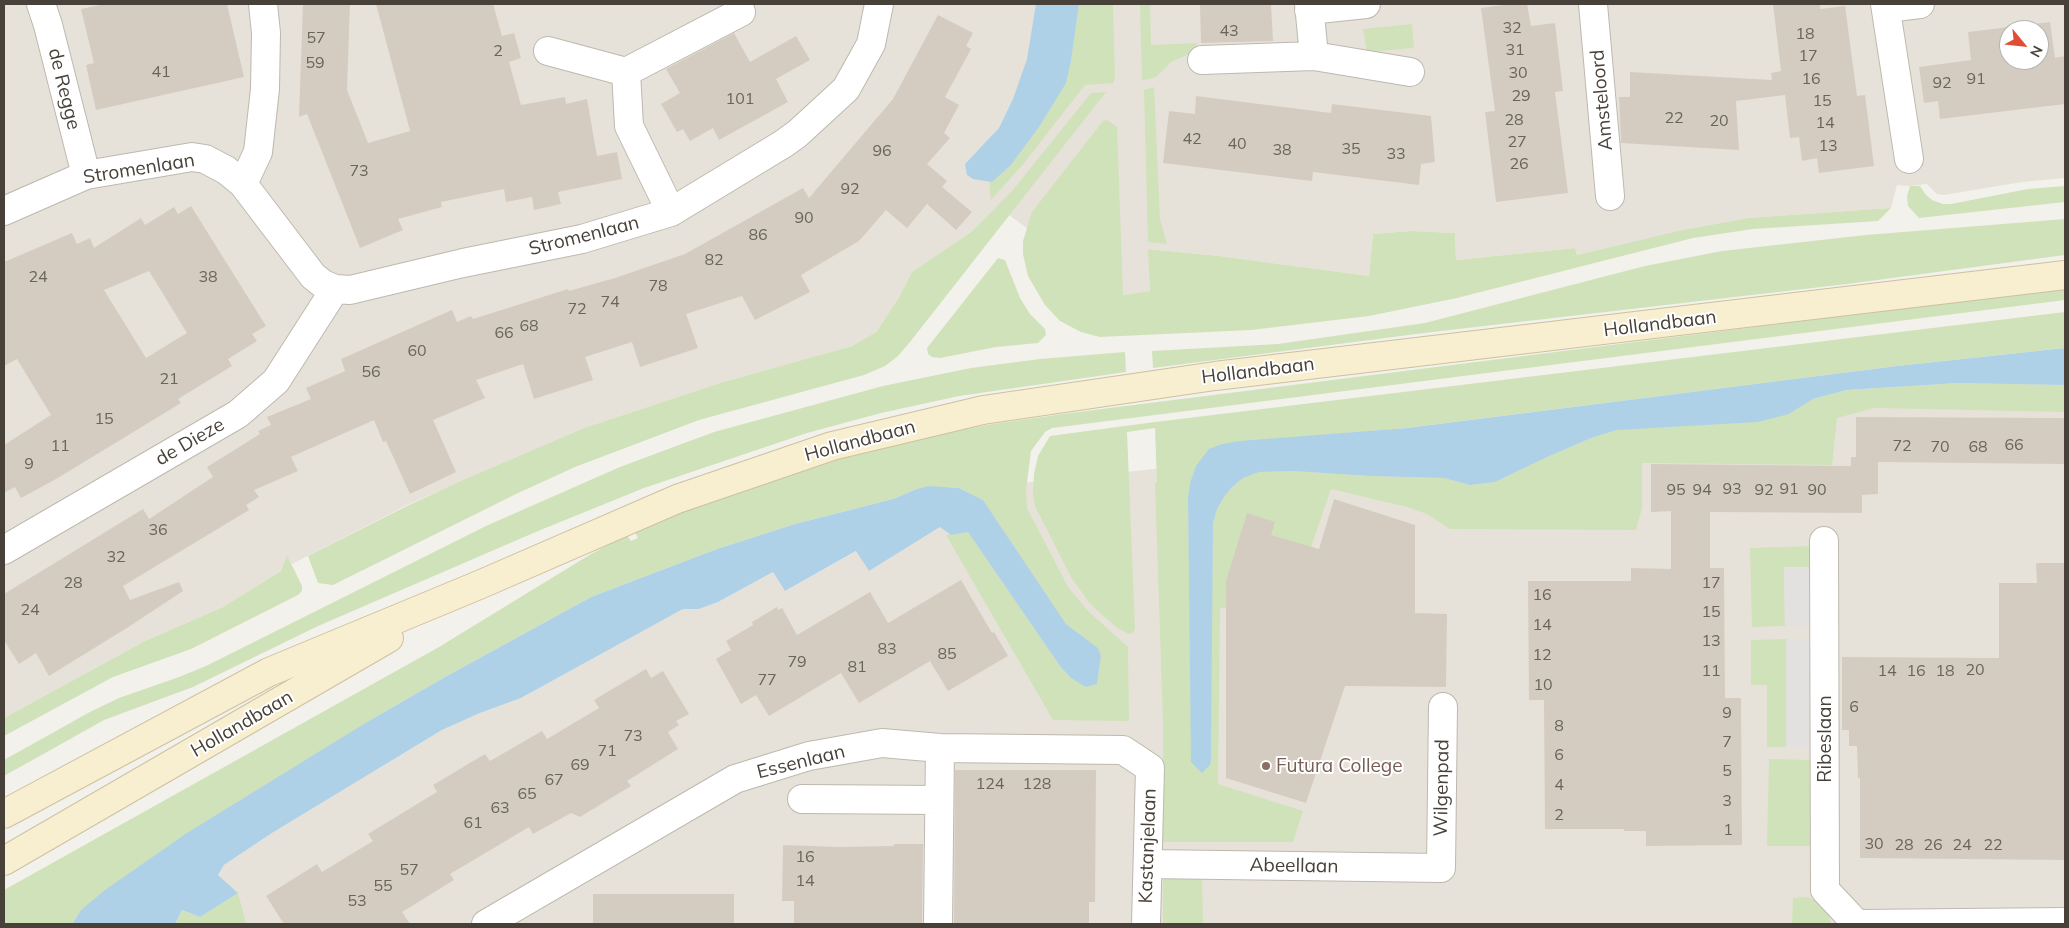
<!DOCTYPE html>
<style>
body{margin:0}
#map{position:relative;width:2069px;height:928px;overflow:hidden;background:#f3f1eb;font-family:Mulish,sans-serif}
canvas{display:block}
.frame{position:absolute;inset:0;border:5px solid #474139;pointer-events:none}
.north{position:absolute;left:1999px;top:20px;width:50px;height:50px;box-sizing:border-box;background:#fff;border:1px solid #b5b3b0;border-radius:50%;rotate:118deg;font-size:14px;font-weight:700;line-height:20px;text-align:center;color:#474139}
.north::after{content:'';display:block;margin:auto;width:18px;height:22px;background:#e04d35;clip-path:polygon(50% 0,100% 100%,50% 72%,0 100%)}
</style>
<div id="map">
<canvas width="2069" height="928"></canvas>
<div class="frame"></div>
<div class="north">N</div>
</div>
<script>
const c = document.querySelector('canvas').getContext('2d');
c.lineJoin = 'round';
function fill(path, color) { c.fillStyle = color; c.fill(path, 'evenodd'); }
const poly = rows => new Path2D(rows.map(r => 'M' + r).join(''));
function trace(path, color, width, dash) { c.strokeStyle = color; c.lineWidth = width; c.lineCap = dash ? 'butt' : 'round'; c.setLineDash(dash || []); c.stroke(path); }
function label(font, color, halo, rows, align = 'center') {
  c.font = font + ' Mulish,sans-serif'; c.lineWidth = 4; c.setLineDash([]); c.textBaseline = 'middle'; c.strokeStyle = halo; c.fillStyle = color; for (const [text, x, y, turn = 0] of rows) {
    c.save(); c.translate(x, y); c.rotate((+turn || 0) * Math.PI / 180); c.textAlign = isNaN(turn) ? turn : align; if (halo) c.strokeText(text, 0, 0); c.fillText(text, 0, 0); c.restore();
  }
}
const residential = poly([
 [4,4,2065,4,2065,178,2022,182,1944,195,1937,194,1927,184,1910,186,1897,185,1891,208,1748,218,1682,230,1577,255,1575,248,1456,260,1455,233,1411,231,1373,234,1369,276,1219,256,1149,249,1150,291,1118,296,997,206,971,232,912,272,898,299,876,332,852,346,720,383,584,428,407,505,292,564,287,556,281,571,223,607,145,641,4,718],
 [2009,30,2039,30,2039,60,2009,60],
 [2065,361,2065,924,175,924,237,893,218,875,224,865,272,833,442,730,480,713,521,698,683,609,699,609,718,602,773,572,785,591,857,551,869,571,940,527,982,487,1814,400]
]);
const green = poly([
 [1079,4,1113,4,1115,77,1113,83,1085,85,1025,162,991,200,989,182,992,182,1011,165,1039,127,1071,61],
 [1140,4,1150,4,1151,45,1197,43,1194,52,1171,62,1156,77,1150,79,1142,80],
 [1412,24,1414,48,1367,52,1363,29],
 [1154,87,1160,219,1167,244,1148,242,1144,90],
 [1106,92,910,342,898,356,885,366,864,375,699,420,575,467,516,494,333,585,318,583,308,556,407,506,461,481,584,428,720,383,852,346,876,332,898,299,912,272,971,232,1012,191,1091,93],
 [1107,120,1117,127,1123,295,1150,291,1148,249,1219,256,1369,276,1373,234,1411,231,1455,233,1456,260,1575,248,1577,255,1682,230,1748,218,1891,208,1878,221,1753,229,1693,238,1457,298,1369,316,1251,330,1100,337,1081,332,1060,321,1045,305,1028,276,1023,254,1023,241,1032,212,1103,121],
 [1910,186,1920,186,1926,195,1932,200,1943,204,1951,204,2028,189,2065,186,2065,202,1919,218,1908,206,1907,196],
 [2065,219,2065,255,1847,284,1424,333,1153,368,1152,351,1278,344,1425,323,1645,266,1722,251,1866,235],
 [998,258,1005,260,1020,298,1030,314,1045,329,1046,335,1038,343,996,347,940,358,932,357,928,354,927,348],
 [2065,288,2065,300,1052,428,1045,432,1031,451,1026,490,1027,508,1068,587,1088,611,1128,647,1129,721,1053,720,946,535,968,532,1060,666,1071,678,1097,684,1101,656,1098,648,1066,624,983,500,959,488,928,487,914,490,893,499,795,524,717,549,591,597,445,677,372,719,81,910,72,924,4,924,4,890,439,647,591,554,627,535,631,541,638,538,635,532,684,510,731,493,838,459,910,441,986,425,1070,413],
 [2065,312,2065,348,1897,366,1407,428,1222,444,1190,483,1188,497,1190,607,1210,765,1213,523,1217,509,1224,497,1231,488,1243,478,1259,472,1294,471,1369,476,1444,478,1470,485,1495,482,1545,458,1591,438,1617,430,1789,414,1813,399,1847,390,1958,383,2065,385,2065,412,1874,408,1837,418,1832,465,1642,463,1642,508,1636,530,1450,529,1427,514,1407,507,1331,489,1310,550,1254,607,1220,608,1218,784,1303,811,1293,842,1163,842,1163,723,1155,483,1157,482,1155,428,1127,432,1135,629,1133,633,1129,634,1119,629,1101,614,1089,602,1072,579,1035,506,1033,495,1034,474,1038,456,1050,436,1155,422],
 [1125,352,1126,372,959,396,881,413,807,433,644,488,538,531,318,626,193,687,104,720,4,776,4,760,88,713,119,698,179,677,206,666,486,526,620,467,714,432,883,386,971,368,1040,359],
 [1812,546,1812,567,1784,568,1785,626,1752,627,1750,548],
 [287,555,302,586,302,591,298,595,191,649,113,677,4,736,4,718,145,641,223,607,281,571],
 [1786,639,1786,747,1767,747,1767,685,1751,685,1751,640],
 [1769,759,1813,760,1812,846,1767,846],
 [1163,871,1202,872,1203,924,1163,924],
 [238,893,246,924,175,924,182,910,200,917],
 [1808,897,1821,904,1829,915,1831,924,1792,924,1793,898]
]);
const parking = poly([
 [1784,567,1812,567,1812,626,1785,626],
 [1786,639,1811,640,1811,747,1786,747]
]);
const water = poly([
 [1036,4,1079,4,1071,61,1066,83,1039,127,1011,165,992,182,973,179,967,175,965,164,999,128,1013,99,1027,59],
 [2065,348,2065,385,1958,383,1847,390,1813,399,1789,414,1758,422,1617,430,1591,438,1545,458,1495,482,1470,485,1444,478,1369,476,1294,471,1259,472,1243,478,1231,488,1224,497,1217,509,1213,523,1211,760,1210,765,1202,773,1191,762,1188,497,1190,483,1196,466,1209,449,1222,444,1240,441,1407,428,1897,366],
 [928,486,959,488,983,500,1066,624,1098,648,1101,656,1097,684,1086,687,1071,678,1060,666,968,532,951,535,940,527,869,571,856,551,785,591,773,572,718,602,699,609,683,609,521,698,480,713,442,730,272,833,224,865,218,875,238,893,200,917,182,910,175,924,72,924,81,910,105,890,187,833,372,719,445,677,591,597,717,549,795,524,893,499,914,490]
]);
const building = poly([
 [105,4,227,4,244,77,96,110,86,65,94,63,81,9],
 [303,4,350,4,347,90,368,143,410,131,376,4,493,4,502,36,514,33,521,58,509,62,521,105,565,97,566,104,587,99,597,156,617,152,622,179,558,192,561,204,534,210,532,197,506,202,504,189,441,202,442,207,398,219,403,230,360,248,307,114,299,117],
 [1200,4,1271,4,1273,41,1201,43],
 [1511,4,1527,4,1531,26,1555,23,1563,91,1555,92,1568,193,1496,202,1485,112,1495,111,1481,8],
 [1773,4,1820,4,1820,9,1845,6,1857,96,1865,95,1874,166,1819,173,1817,158,1802,161,1799,137,1790,138,1785,95,1736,101,1739,150,1621,143,1619,97,1630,97,1630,72,1772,80,1771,73,1781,71],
 [938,15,973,33,966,46,971,49,945,97,959,105,944,133,950,138,927,164,947,181,942,187,972,212,956,230,927,204,907,228,886,210,859,241,801,275,810,292,755,320,742,296,686,314,698,348,640,367,632,342,585,357,593,380,534,399,523,364,476,380,485,398,433,420,456,472,410,494,386,441,383,442,374,420,291,457,298,471,254,490,259,497,246,505,249,510,123,586,130,600,179,582,183,591,130,626,49,676,36,653,19,664,4,640,4,594,143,509,149,519,213,477,207,467,260,434,258,431,271,425,267,417,311,399,306,388,345,371,341,359,452,310,457,322,471,316,473,319,568,289,569,291,615,278,685,254,803,188,809,198,893,99],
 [2050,22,2055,58,2065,56,2065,104,1940,119,1938,101,1924,103,1919,67,1971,60,1968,32],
 [2009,30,2039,30,2039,60,2009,60],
 [734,33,750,62,796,36,810,60,776,79,788,102,719,140,713,128,690,141,683,129,677,132,661,104,680,93,666,69],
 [1196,96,1331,113,1332,104,1431,116,1435,162,1421,164,1419,185,1313,172,1312,181,1163,163,1169,111,1195,114],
 [191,206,266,326,252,334,257,341,228,359,232,366,178,399,181,403,56,479,21,498,15,487,4,493,4,445,51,415,17,359,4,366,4,262,72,233,77,244,90,238,94,248,141,218,145,225,174,207,178,214],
 [149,271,187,333,146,358,104,290],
 [1856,417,2065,418,2065,464,1878,462,1878,494,1862,495,1862,513,1710,512,1710,568,1724,568,1725,698,1741,698,1742,845,1646,846,1646,831,1624,831,1624,829,1545,829,1544,700,1529,700,1528,581,1631,581,1631,568,1671,569,1671,511,1651,512,1651,464,1851,466,1851,457,1856,457],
 [1334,499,1415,525,1415,613,1447,614,1446,687,1345,686,1306,803,1226,778,1226,581,1247,513,1275,522,1271,535,1319,549],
 [2036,563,2065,563,2065,860,1860,858,1860,778,1858,778,1857,746,1849,746,1849,730,1842,730,1842,657,1999,658,1999,583,2037,583],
 [961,580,992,633,994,632,1008,656,948,691,930,661,859,703,841,673,769,716,756,695,741,704,716,659,731,650,726,641,753,625,752,622,777,607,778,610,782,608,797,635,870,592,888,623],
 [646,669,651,678,663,671,689,714,676,721,679,725,668,732,678,749,627,781,631,786,580,817,571,813,533,834,529,827,450,874,454,880,402,912,410,924,284,924,266,896,317,864,322,872,373,841,368,834,437,792,433,785,485,754,490,761,542,731,547,739,599,708,594,700],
 [955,770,1096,770,1095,902,1089,902,1089,924,954,924],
 [894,844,923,844,922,924,794,924,794,901,782,901,783,845,839,847,894,846],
 [593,894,734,894,734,924,593,924]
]);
const street = poly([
 [41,4,48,25,86,175],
 [1309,4,1314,56],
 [1593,4,1610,196],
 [1885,4,1909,159],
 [1886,8,1920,4],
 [1309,10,1366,4],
 [548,51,626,72],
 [1202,60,1314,56,1410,72],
 [243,184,258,152,265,89,266,33,263,4],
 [4,211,86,175,192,157,205,159,226,170,243,184,313,276,323,284,335,289,350,290,463,263,582,239,671,212,783,144,797,134,846,89,871,44,879,4],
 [671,212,629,126,626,72,741,12],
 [1824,541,1825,890,1857,924],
 [4,550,238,414,276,381,335,289],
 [802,799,939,800],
 [1148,864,1441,868,1443,707],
 [486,924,735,779,809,756,882,743,940,748,1123,750,1150,768,1146,924],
 [938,924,940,748],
 [1857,924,2065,922]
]);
const secondary = poly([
 [4,814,269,672,479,585,677,499,832,446,983,410,1215,376,2065,275],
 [4,861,389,638]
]);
const markers = [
 [1266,766,5,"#8d6e63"]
];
const numberNames = [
 ["32",1512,28],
 ["43",1229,31],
 ["18",1805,34],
 ["57",316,38],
 ["31",1515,50],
 ["2",498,51],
 ["17",1808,56],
 ["59",315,63],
 ["41",161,72],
 ["30",1518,73],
 ["16",1811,79],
 ["91",1976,79],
 ["92",1942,83],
 ["29",1521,96],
 ["101",740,99],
 ["15",1822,101],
 ["22",1674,118],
 ["28",1514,120],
 ["20",1719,121],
 ["14",1825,123],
 ["42",1192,139],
 ["27",1517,142],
 ["40",1237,144],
 ["13",1828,146],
 ["35",1351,149],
 ["38",1282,150],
 ["96",882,151],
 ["33",1396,154],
 ["26",1519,164],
 ["73",359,171],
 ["92",850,189],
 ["90",804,218],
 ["86",758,235],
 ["82",714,260],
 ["24",38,277],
 ["38",208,277],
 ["78",658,286],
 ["74",610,302],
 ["72",577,309],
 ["68",529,326],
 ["66",504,333],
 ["60",417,351],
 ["56",371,372],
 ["21",169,379],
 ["15",104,419],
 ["66",2014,445],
 ["11",60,446],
 ["72",1902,446],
 ["70",1940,447],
 ["68",1978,447],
 ["9",29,464],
 ["93",1732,489],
 ["91",1789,489],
 ["95",1676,490],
 ["94",1702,490],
 ["92",1764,490],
 ["90",1817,490],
 ["36",158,530],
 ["32",116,557],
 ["28",73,583],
 ["17",1711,583],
 ["16",1542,595],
 ["24",30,610],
 ["15",1711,612],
 ["14",1542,625],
 ["13",1711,641],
 ["83",887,649],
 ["85",947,654],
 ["12",1542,655],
 ["79",797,662],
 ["81",857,667],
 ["20",1975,670],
 ["11",1711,671],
 ["14",1887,671],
 ["16",1916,671],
 ["18",1945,671],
 ["77",767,680],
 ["10",1543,685],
 ["6",1854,707],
 ["9",1727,713],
 ["8",1559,726],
 ["73",633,736],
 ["7",1727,742],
 ["71",607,751],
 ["6",1559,755],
 ["69",580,765],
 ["5",1727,771],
 ["67",554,780],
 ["124",990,784],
 ["128",1037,784],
 ["4",1559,785],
 ["65",527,794],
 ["3",1727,801],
 ["63",500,808],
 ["2",1559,815],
 ["61",473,823],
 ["1",1728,830],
 ["30",1874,844],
 ["28",1904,845],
 ["26",1933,845],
 ["24",1962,845],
 ["22",1993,845],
 ["16",805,857],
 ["57",409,870],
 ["14",805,881],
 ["55",383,886],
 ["53",357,901]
];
const streetNames = [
 ["de Regge",64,89,76],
 ["Amsteloord",1602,100,-95],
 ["Stromenlaan",139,169,-9],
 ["Stromenlaan",584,236,-14],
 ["Hollandbaan",1660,324,-7],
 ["Hollandbaan",1258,371,-7],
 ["Hollandbaan",860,441,-15],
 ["de Dieze",190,442,-30],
 ["Hollandbaan",242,724,-30],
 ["Ribeslaan",1825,739,-90],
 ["Essenlaan",801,762,-14],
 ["Wilgenpad",1442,788,-89],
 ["Kastanjelaan",1148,846,-88],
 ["Abeellaan",1294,866,1]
];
const educationNames = [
 ["Futura College",1276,766]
];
fill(residential, '#e7e2d9');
fill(green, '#d0e2b9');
fill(parking, '#e3e1df');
fill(water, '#afd1e8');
fill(building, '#d4ccc1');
trace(street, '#beb8ae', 30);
trace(secondary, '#cdc1a0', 30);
trace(street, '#fff', 28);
trace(secondary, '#f8eed0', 28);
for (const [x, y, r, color] of markers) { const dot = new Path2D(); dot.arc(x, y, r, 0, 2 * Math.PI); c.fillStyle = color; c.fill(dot); trace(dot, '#fff', 2); }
label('16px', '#6a645b', null, numberNames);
label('19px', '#474139', '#fff', streetNames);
label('19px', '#785e54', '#fff', educationNames, 'left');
</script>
